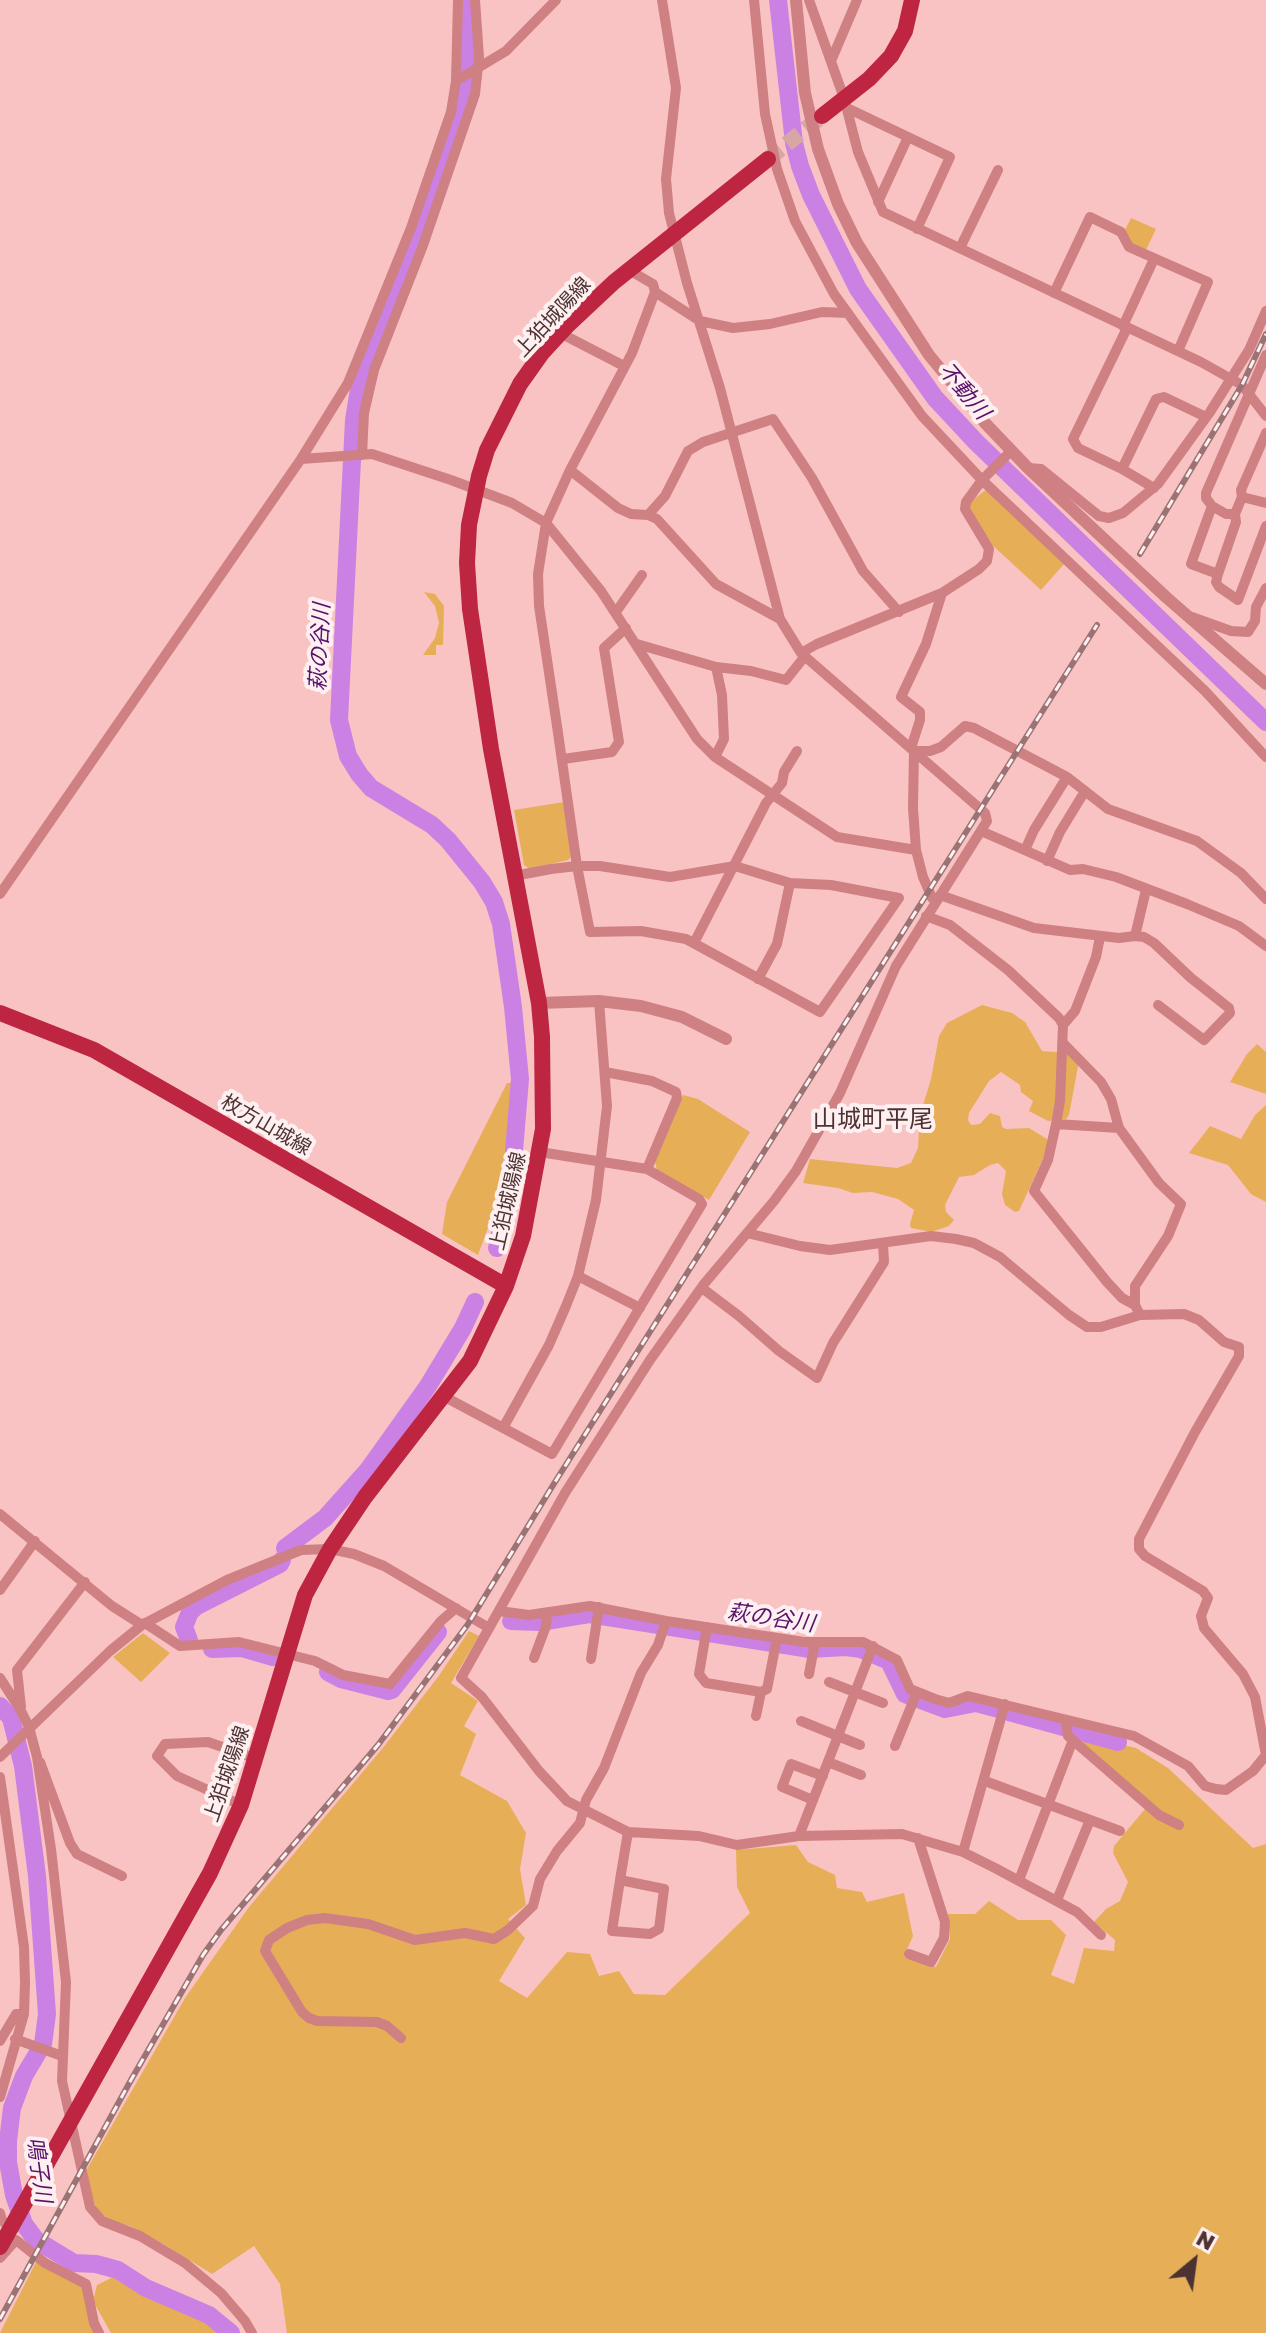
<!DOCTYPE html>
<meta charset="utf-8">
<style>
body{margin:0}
#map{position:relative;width:1266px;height:2333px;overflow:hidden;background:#f9c3c4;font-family:"Golos Text",sans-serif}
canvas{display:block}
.north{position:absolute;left:1154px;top:2221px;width:80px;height:80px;-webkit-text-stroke:6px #fef0f0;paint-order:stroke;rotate:29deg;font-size:22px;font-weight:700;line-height:32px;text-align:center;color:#4d3233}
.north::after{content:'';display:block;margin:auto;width:28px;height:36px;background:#4d3233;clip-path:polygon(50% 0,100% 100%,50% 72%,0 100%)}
</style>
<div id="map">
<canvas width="1266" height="2333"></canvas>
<div class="north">N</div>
</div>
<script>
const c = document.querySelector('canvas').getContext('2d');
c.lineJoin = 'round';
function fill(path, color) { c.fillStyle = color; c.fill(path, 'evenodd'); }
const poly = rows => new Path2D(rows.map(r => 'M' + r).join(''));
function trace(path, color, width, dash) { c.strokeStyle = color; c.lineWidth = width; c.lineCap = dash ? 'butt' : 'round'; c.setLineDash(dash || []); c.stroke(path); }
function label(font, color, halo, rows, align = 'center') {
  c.font = font + ' "Golos Text","Noto Sans JP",sans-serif'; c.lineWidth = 8; c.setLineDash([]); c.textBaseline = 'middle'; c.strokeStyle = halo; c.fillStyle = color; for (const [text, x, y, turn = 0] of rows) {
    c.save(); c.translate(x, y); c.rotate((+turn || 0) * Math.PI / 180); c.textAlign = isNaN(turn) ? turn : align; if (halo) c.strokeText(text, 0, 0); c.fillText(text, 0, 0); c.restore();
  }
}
const green = poly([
 [1131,218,1156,229,1146,250,1130,243,1125,230],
 [987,489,1065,563,1041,590,990,543,968,508,970,502],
 [424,592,435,594,444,606,443,645,436,645,436,655,423,655,435,638,439,623,435,606],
 [564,802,572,856,568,860,530,869,524,865,514,810],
 [982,1005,1012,1013,1025,1022,1042,1051,1068,1053,1079,1061,1069,1115,1066,1119,1048,1121,1029,1111,1033,1101,1021,1092,1020,1085,1001,1072,989,1081,969,1113,968,1120,971,1125,980,1124,990,1113,1000,1116,1002,1127,1006,1129,1029,1128,1047,1139,1047,1150,1019,1211,1015,1212,1005,1205,1002,1194,1006,1171,998,1163,990,1165,974,1175,959,1177,945,1205,946,1212,954,1220,949,1226,931,1232,911,1228,910,1224,914,1210,898,1199,872,1192,853,1193,838,1188,803,1183,810,1159,897,1168,911,1163,918,1148,920,1115,931,1079,939,1036,947,1023],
 [1257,1044,1266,1052,1266,1094,1230,1082,1247,1054],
 [507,1083,515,1083,507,1146,489,1225,478,1255,442,1234,447,1202],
 [683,1095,698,1099,750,1132,709,1200,657,1170,655,1162],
 [1266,1105,1266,1202,1251,1194,1228,1165,1189,1153,1210,1126,1241,1139,1255,1115],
 [469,1631,479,1636,451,1683,478,1701,464,1726,476,1734,460,1775,507,1801,526,1833,520,1869,526,1905,508,1919,525,1938,499,1981,527,1998,567,1952,590,1954,599,1976,619,1971,634,1994,665,1995,750,1913,737,1887,736,1850,796,1845,808,1862,835,1875,837,1888,862,1892,867,1902,904,1893,913,1936,904,1956,936,1967,950,1939,948,1914,975,1914,989,1901,1018,1920,1051,1920,1066,1935,1051,1975,1074,1984,1084,1948,1114,1951,1115,1940,1094,1922,1106,1909,1120,1901,1128,1882,1113,1853,1114,1846,1150,1803,1083,1743,1084,1736,1136,1748,1168,1768,1253,1848,1266,1844,1266,2333,287,2333,280,2284,254,2246,212,2274,160,2242,130,2226,111,2221,100,2213,90,2196,87,2169,185,1998,249,1907,382,1749,438,1677],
 [143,1633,170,1653,141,1682,113,1657],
 [37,2260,81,2283,97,2333,0,2333],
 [115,2276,143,2294,205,2321,221,2333,111,2333,93,2301,97,2285]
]);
const river = poly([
 [467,0,469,56,465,100,359,389,354,420,339,720,348,756,359,774,371,788,432,825,448,840,482,882,494,902,501,924,513,1007,520,1079,512,1175,497,1248],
 [778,0,794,143,800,166,811,195,858,289,935,398,976,442,1266,722],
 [285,1548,325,1518,368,1470,428,1386,463,1328,475,1302],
 [511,1621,540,1622,589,1614,810,1649,846,1647,861,1649,889,1661,905,1694,945,1709,976,1703,999,1709],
 [189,1640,184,1627,190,1612,197,1606,280,1564,282,1560],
 [212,1649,242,1648,273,1657],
 [328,1672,341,1679,388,1691,392,1690,438,1632],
 [0,1706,11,1718,23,1766,37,1876,47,2014,43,2044,24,2076,12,2108,8,2141,8,2162,14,2195,24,2224,36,2240,74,2263,96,2264,118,2270,146,2288,209,2315,231,2333],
 [1009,1712,1118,1742]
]);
const primaryTunnel = poly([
 [768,159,822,116]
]);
const minor = poly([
 [662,0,676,88,666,179,669,213,687,283,720,388,780,619,801,653,985,813,987,821,896,966,840,1093,796,1171,774,1201,704,1284,650,1360,565,1493,461,1678,482,1697,539,1771,567,1801,628,1832,699,1836,737,1845,799,1836,902,1834,963,1852,995,1868,1077,1912,1101,1935],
 [754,0,765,114,777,169,795,221,834,294,922,416,982,480,1205,691,1266,757],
 [809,0,844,98,858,152,883,212,1201,362,1242,385,1266,416],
 [831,61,857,0],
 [456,81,458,0],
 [847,108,950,157,917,229],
 [878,202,908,137],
 [960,248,998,170],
 [655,292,700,321,733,328,770,324,822,312,848,313],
 [1054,293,1090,217,1121,232,1129,247,1208,282,1178,351],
 [1123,326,1154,259],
 [560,333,624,366],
 [1266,355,1206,493,1206,498,1212,506,1191,564,1218,574,1236,522,1235,514,1242,497,1241,490,1266,433],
 [362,455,364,413,374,370,422,248,475,94,479,57,475,0],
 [301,459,372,454,451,480,512,503,546,523,601,591,697,739,715,757,837,837,916,850,923,877,932,898,936,901],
 [1028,468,1041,469,1099,516,1109,518,1123,513,1158,484,1210,412,1249,350,1266,311],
 [1122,469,1078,448,1073,439,1127,328],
 [570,470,618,508,631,514,648,515,657,519,716,584,780,619],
 [1154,488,1122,469,1156,399,1164,397,1206,417],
 [1242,497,1266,503],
 [1212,506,1226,514,1235,514],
 [648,515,665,496,688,451,703,442,773,419,812,478,863,571,899,612],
 [1218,574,1216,582,1219,587,1238,600,1266,526],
 [616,612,642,575],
 [1192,617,1231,631,1248,632,1255,621,1256,607,1266,588],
 [637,644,716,667,722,695,724,739,715,757],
 [801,653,817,644,942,593,979,569,987,561,989,549,965,509,966,502,982,480,1008,454],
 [716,667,751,671,786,680,805,656],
 [911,748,920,720,920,712,901,697,926,644,942,593],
 [563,759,612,752,619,742,604,648,626,628],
 [981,831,1070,870,1083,869,1116,877,1187,904,1239,926,1266,946],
 [916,850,913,808,914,751,930,751,941,747,965,726,974,728,1067,777,1108,809,1197,841,1241,873,1266,899],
 [1025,850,1034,830,1067,777],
 [1047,861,1060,832,1085,791],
 [514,876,551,869,577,866,600,866,670,877,735,866,790,883,831,885,899,898,820,1012,686,939,641,931,590,932,577,866,557,726,539,606,538,574,546,523,570,470,632,353,655,292,653,284,629,270],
 [0,894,301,459,348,383,411,228,451,112,456,81,506,51,556,0],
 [940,895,1034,928,1119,938,1135,936,1146,890],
 [926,916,950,925,1008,970,1059,1018,1063,1025,1060,1101,1056,1124,1048,1160,1034,1191,1107,1282,1122,1298,1135,1305,1140,1315],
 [1135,936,1144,937,1154,943,1191,978,1229,1008,1230,1013,1204,1040,1158,1005],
 [694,943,766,803,782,783,784,772,797,751],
 [758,979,777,944,790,883],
 [1063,1025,1075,1011,1096,957,1100,937],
 [1063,1043,1101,1082,1111,1099,1119,1128,1159,1183,1181,1204,1168,1236,1135,1286,1135,1305],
 [605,1072,652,1081,676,1092,677,1098,647,1169],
 [1056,1124,1119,1128],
 [578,1276,640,1308],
 [702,1288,739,1316,779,1351,817,1378,833,1343,884,1262,883,1243],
 [445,1397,552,1454,702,1204,699,1199,647,1169,540,1152],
 [503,1428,549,1345,566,1306,578,1276,596,1200,607,1106,599,1001],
 [0,1514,112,1606,142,1625],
 [0,1590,35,1541],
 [499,1611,529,1615,590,1606,666,1621,804,1642,863,1642,897,1660,910,1689,935,1699,949,1703,968,1696,1134,1736,1188,1766,1205,1786,1216,1789,1226,1790,1253,1771,1266,1755,1255,1697,1243,1674,1204,1628,1201,1616,1208,1598,1203,1591,1145,1556,1139,1549,1139,1539,1195,1432,1239,1356,1239,1347,1224,1342,1199,1320,1184,1314,1140,1315,1101,1327,1087,1327,1069,1315,1000,1257,974,1243,956,1239,931,1236,830,1250,800,1246,747,1233],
 [145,1623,180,1646,239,1642,315,1661,343,1675,390,1684,441,1621,456,1608],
 [707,1627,699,1674,706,1683,761,1692,767,1689,777,1638],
 [534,1658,546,1626,547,1613],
 [591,1659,599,1607],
 [809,1674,815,1642],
 [0,1678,20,1709,29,1727,37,1757,51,1849,66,1982,62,2081,90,2207,102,2221,140,2236,185,2263,221,2293,245,2321,252,2333],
 [829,1682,883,1703],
 [21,1707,17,1670,85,1582],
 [756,1716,761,1692],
 [801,1721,860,1745],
 [1066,1721,1068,1736,1159,1815,1179,1825],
 [895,1746,917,1692],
 [0,1757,110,1651,142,1625,227,1580,301,1550,330,1549,354,1554,384,1566,489,1628],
 [40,1762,70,1843,77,1854,122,1876],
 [828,1762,861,1775],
 [0,1777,24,1947,25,1983,24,2014,0,2097],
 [985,1781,1120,1831],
 [813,1800,782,1787,791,1764,823,1776],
 [241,1805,177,1776,157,1756,165,1744,208,1742,254,1758],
 [799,1836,873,1646],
 [963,1852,1005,1704],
 [620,1880,664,1889,659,1929,650,1934,612,1931,620,1880,628,1832],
 [1019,1880,1073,1740],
 [1057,1900,1090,1820],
 [909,1954,931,1962,944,1938,945,1922,918,1838],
 [401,2038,387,2026,377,2022,317,2021,309,2018,302,2012,265,1951,269,1940,287,1928,307,1920,325,1918,368,1924,415,1940,465,1933,494,1939,508,1930,533,1906,540,1879,557,1851,580,1823,586,1800,604,1768,641,1673,658,1645,666,1621],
 [15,2039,62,2056],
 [0,2041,16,2014,24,2014],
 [0,2213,2,2220,10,2229],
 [0,2258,16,2240,45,2263,86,2284,94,2323,99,2333]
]);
const tertiary = poly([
 [796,0,805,93,818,149,838,204,857,243,929,355,985,423,1028,468,1167,598,1266,684],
 [539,1003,599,1001,641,1006,682,1017,726,1039]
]);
const primary = poly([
 [822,116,869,79,891,56,905,31,912,0],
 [0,1013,94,1050,506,1286],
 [0,2247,210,1873,241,1805,305,1595,330,1549,365,1497,470,1361,506,1286,523,1236,543,1129,542,1037,539,1003,491,749,470,609,467,563,469,525,479,476,487,450,520,384,542,353,566,327,614,282,768,159]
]);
const rail = poly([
 [1140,554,1242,385,1266,334],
 [0,2319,131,2080,203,1955,221,1930,378,1745,468,1624,555,1482,1097,625]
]);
const streetNames = [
 ["上狛城陽線",553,317,-47],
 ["枚方山城線",266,1125,30],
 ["上狛城陽線",508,1201,-77],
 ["上狛城陽線",227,1774,-71]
];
const waterNames = [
 ["不動川",964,391,50],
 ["萩の谷川",320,647,-87],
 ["萩の谷川",771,1618,8],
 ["鳴子川",39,2170,82]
];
const quarterNames = [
 ["山城町平尾",873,1119]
];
fill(green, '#e6af57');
trace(river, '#cb81e4', 18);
trace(primaryTunnel, '#d7a6a7', 16, [16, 8]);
trace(minor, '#cf8083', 10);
trace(tertiary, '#cf8083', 12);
trace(primary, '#bd2541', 16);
trace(rail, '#9b7374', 6);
trace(rail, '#fef0f0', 3, [9]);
label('20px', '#4d3233', '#fef0f0', streetNames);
label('italic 22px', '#59126c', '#fef0f0', waterNames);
label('24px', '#4d3233', '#fef0f0', quarterNames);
</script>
